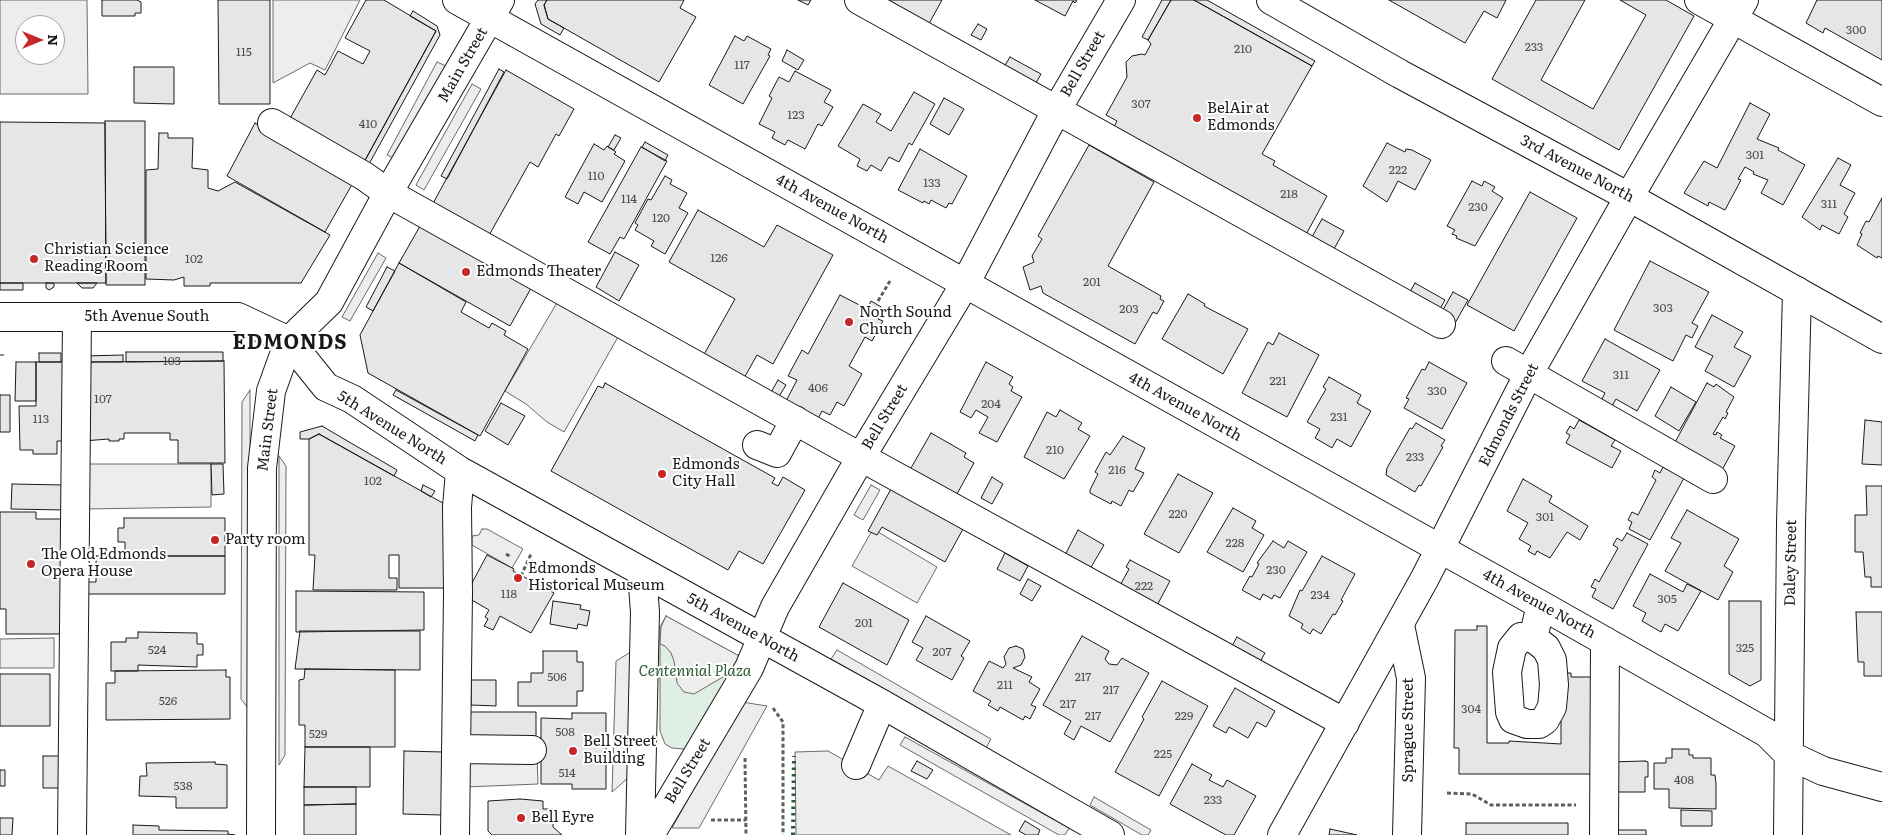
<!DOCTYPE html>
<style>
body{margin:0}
#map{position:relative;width:1882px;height:835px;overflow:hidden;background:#fff;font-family:Literata,serif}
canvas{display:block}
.north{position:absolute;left:15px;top:15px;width:50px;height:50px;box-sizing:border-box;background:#fff;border:1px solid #a3a3a3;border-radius:50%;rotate:90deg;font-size:14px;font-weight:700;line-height:20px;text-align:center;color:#1a1a1a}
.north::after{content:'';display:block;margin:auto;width:18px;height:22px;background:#c62828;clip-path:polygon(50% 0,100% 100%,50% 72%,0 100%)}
</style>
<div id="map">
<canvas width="1882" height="835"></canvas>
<div class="north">N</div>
</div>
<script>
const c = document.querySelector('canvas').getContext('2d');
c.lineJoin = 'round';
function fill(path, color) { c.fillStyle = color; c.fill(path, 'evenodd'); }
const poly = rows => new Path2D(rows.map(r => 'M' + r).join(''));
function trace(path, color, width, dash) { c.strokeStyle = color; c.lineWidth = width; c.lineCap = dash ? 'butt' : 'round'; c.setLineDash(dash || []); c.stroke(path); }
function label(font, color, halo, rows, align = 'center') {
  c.font = font + ' Literata,serif'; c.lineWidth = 4; c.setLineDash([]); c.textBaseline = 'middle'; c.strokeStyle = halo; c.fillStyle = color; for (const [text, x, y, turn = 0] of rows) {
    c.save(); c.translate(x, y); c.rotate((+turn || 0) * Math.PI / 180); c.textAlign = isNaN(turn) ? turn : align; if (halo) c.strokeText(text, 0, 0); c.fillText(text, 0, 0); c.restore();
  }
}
const green = poly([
 [666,616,741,657,688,748,683,749,672,748,665,744,660,731,660,627,666,616]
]);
const parking = poly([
 [0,0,87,0,88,94,0,94,0,0],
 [25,25,55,25,55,55,25,55,25,25],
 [273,0,360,0,325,70,310,63,273,83,273,0],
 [437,62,446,66,396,159,387,155,437,62],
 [472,84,481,89,424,190,416,185,472,84],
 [378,253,386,258,350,321,342,317,378,253],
 [558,301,618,337,564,432,547,422,526,404,505,391,558,301],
 [250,390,250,711,241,699,242,402,250,390],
 [279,456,286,466,285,755,279,765,279,456],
 [86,464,211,464,211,507,85,509,86,464],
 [871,485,880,490,863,520,854,515,871,485],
 [482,529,487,529,523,549,512,568,472,545,472,536,479,535,482,529],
 [873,529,937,567,917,603,852,566,873,529],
 [666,616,741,657,735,673,723,677,694,694,684,692,677,683,674,661,671,653,665,646,660,644,661,627,666,616],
 [54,638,54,668,0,668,0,639,54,638],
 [639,647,637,770,612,792,616,661,639,647],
 [837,650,991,739,986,748,831,659,837,650],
 [742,702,767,706,699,828,672,828,742,702],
 [905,737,1069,828,1065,835,1059,835,900,745,905,737],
 [828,751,879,780,888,766,1011,835,796,835,795,752,828,751],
 [537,756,538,784,466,787,467,757,537,756],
 [1094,797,1151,830,1148,835,1142,835,1090,805,1094,797]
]);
const building = poly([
 [102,0,137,0,141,2,141,13,135,13,135,16,102,16,102,0],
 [218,0,270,0,270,104,219,104,218,0],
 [366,0,384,0,436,31,363,164,288,122,317,70,325,75,338,51,363,64,370,51,345,38,366,0],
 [538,0,547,0,544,5,548,19,564,28,560,35,541,24,535,4,538,0],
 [547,0,684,0,680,8,696,17,659,82,548,19,544,5,547,0],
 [798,0,811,0,808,5,798,0],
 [870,0,942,0,925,31,870,0],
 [1035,0,1077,0,1075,3,1073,1,1065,16,1035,0],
 [1162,0,1171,0,1148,40,1142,37,1162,0],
 [1171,0,1194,0,1312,66,1262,154,1275,161,1273,165,1327,196,1303,240,1111,132,1117,121,1106,115,1127,77,1126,62,1132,56,1142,54,1145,55,1151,44,1148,40,1171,0],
 [1194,0,1207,0,1315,61,1312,66,1194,0],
 [1389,0,1506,0,1497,18,1484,11,1465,43,1389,0],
 [1536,0,1585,0,1541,80,1593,109,1646,15,1620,0,1666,0,1694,16,1619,150,1492,79,1536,0],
 [1817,0,1882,0,1882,60,1825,28,1823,33,1806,23,1817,0],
 [413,11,437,26,440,35,369,164,363,164,436,31,410,16,413,11],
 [978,24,987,29,981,40,971,35,978,24],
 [735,36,744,41,747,36,771,49,768,55,770,56,743,104,709,85,735,36],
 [787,50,804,60,798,70,782,61,787,50],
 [1010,57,1041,74,1032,90,1001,72,1010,57],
 [134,67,174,67,174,104,134,103,134,67],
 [499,69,504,72,447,179,441,176,499,69],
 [506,70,574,109,559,136,556,134,538,167,530,162,487,239,431,207,506,70],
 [795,71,831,90,824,102,833,107,822,126,818,124,805,149,788,140,785,145,772,138,775,132,759,124,772,98,769,96,779,77,789,82,795,71],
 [914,92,935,104,912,145,909,143,899,162,889,157,881,171,871,165,867,171,857,166,860,159,838,146,863,104,881,114,876,122,891,131,914,92],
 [944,98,964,109,949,135,930,124,944,98],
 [1750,103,1770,114,1757,139,1779,148,1778,150,1805,165,1783,205,1761,193,1768,180,1753,174,1754,172,1745,167,1738,179,1741,180,1725,210,1709,202,1708,206,1684,193,1704,161,1717,168,1750,103],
 [105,121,145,121,145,285,106,285,105,121],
 [0,122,105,123,106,283,0,283,0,122],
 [255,123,354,181,325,232,227,176,255,123],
 [159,133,168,133,168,138,193,138,192,168,208,170,208,188,218,191,235,182,330,235,301,283,210,283,210,286,184,286,184,277,174,280,146,279,146,170,158,169,159,133],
 [615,135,621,138,614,150,608,147,615,135],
 [645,142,668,155,665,161,642,147,645,142],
 [1387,143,1405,152,1406,149,1412,150,1431,160,1415,190,1398,181,1387,202,1363,186,1387,143],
 [594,144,604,150,607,146,616,152,614,154,625,161,602,202,584,192,578,204,565,197,594,144],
 [1089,145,1154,182,1108,266,1161,296,1160,299,1164,301,1157,314,1153,312,1135,344,1043,293,1041,286,1030,290,1023,267,1034,262,1032,256,1042,239,1038,236,1089,145],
 [641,147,667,161,624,239,620,237,610,254,588,242,641,147],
 [920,149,967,176,952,204,949,203,946,208,931,200,929,204,924,201,923,203,898,190,920,149],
 [1838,158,1851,165,1840,185,1855,193,1844,214,1848,217,1839,234,1822,225,1820,230,1802,217,1838,158],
 [665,176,672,180,670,184,687,193,679,208,688,213,665,254,651,246,654,241,635,230,638,225,635,223,648,199,651,200,665,176],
 [1472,181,1482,186,1484,181,1495,187,1492,191,1503,198,1475,246,1456,238,1457,236,1452,234,1455,230,1447,226,1472,181],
 [1530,192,1577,218,1514,331,1467,305,1530,192],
 [1882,198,1882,258,1878,256,1877,258,1857,245,1862,234,1860,233,1866,221,1869,222,1882,198],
 [698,210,764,247,777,225,833,255,773,364,757,355,743,380,702,358,735,299,669,262,698,210],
 [424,219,535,281,510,326,399,263,424,219],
 [1322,219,1344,231,1330,256,1308,244,1322,219],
 [615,252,639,265,619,301,596,287,615,252],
 [1650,261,1709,292,1692,323,1698,326,1692,338,1686,335,1673,361,1614,330,1650,261],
 [399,263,466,302,461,312,489,328,492,323,506,331,504,335,528,349,480,436,368,373,360,335,399,263],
 [387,267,395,271,373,311,366,307,387,267],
 [0,283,23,283,23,290,0,290,0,283],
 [46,283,54,283,54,287,49,290,46,288,46,283],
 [77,283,97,283,93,288,82,288,77,283],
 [1415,283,1445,300,1436,316,1406,299,1415,283],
 [1453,292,1468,300,1454,325,1439,317,1453,292],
 [1188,294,1205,304,1204,306,1248,329,1223,374,1162,339,1188,294],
 [840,295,867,309,871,301,883,308,878,319,883,321,872,341,865,337,849,366,862,374,844,406,837,402,830,415,822,411,817,421,785,403,797,380,788,376,802,350,808,354,840,295],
 [1712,315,1743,332,1734,347,1751,356,1734,387,1705,371,1713,356,1695,347,1712,315],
 [1279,333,1319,355,1287,417,1242,393,1268,342,1273,345,1279,333],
 [1605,339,1660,370,1637,411,1616,399,1612,406,1601,401,1605,393,1582,381,1605,339],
 [126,352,223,352,223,361,126,362,126,352],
 [39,353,61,353,61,362,39,362,39,353],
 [123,355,123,362,83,362,83,356,123,355],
 [224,361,225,463,178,463,178,440,170,440,170,433,124,433,124,439,119,439,119,441,109,441,109,439,83,441,83,362,224,361],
 [16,362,36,362,36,401,15,401,16,362],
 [36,362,63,362,63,441,57,441,57,454,33,454,33,450,20,450,19,406,36,406,36,362],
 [986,362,1013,377,1009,384,1013,387,1011,391,1022,397,997,442,979,433,988,417,976,410,971,418,960,412,986,362],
 [1429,362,1467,383,1442,429,1404,408,1409,399,1406,398,1422,369,1425,370,1429,362],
 [1329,377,1361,395,1357,403,1371,411,1351,447,1337,439,1332,448,1315,438,1320,429,1307,422,1326,389,1323,387,1329,377],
 [778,380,786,385,778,398,770,394,778,380],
 [605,383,775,478,772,483,778,486,783,477,805,490,763,564,739,551,728,570,551,471,598,386,603,388,605,383],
 [1707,383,1714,387,1716,384,1734,397,1726,412,1728,413,1725,419,1723,417,1713,434,1716,435,1717,432,1722,435,1720,438,1735,446,1721,472,1673,446,1707,383],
 [1671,387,1696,402,1679,431,1655,416,1671,387],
 [396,390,478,435,475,441,393,395,396,390],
 [0,395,10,395,10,432,0,432,0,395],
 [501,403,525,416,508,445,485,431,501,403],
 [1060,410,1082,423,1078,429,1090,436,1064,479,1024,457,1047,412,1056,417,1060,410],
 [1579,420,1615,440,1611,446,1621,451,1612,468,1566,443,1570,435,1566,433,1570,426,1574,429,1579,420],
 [1865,420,1882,422,1882,465,1862,464,1865,420],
 [1416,423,1445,440,1441,446,1443,447,1421,486,1419,485,1415,492,1386,475,1387,468,1410,428,1412,429,1416,423],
 [322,426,397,470,394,476,319,434,309,439,300,439,300,432,322,426],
 [931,433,966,453,964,457,974,463,957,494,946,488,942,495,907,475,931,433],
 [319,434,450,507,450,588,399,588,399,555,389,555,389,578,397,578,397,590,313,590,315,555,309,555,309,439,319,434],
 [1123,436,1145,448,1135,469,1144,473,1133,492,1129,490,1121,506,1112,501,1111,504,1090,493,1090,490,1098,474,1095,472,1106,452,1110,455,1123,436],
 [211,464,223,464,224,494,212,495,211,464],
 [1663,467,1684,478,1650,540,1629,529,1632,522,1628,520,1632,512,1638,515,1656,480,1652,477,1655,470,1660,473,1663,467],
 [1178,474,1213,493,1179,553,1144,534,1178,474],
 [992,477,1003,484,992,504,981,498,992,477],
 [1523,479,1552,496,1549,502,1588,526,1580,540,1567,532,1550,558,1537,551,1535,555,1528,551,1531,546,1519,539,1528,523,1507,511,1523,479],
 [12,484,64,485,64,510,11,509,12,484],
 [423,485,435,491,431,497,421,491,423,485],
 [1866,486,1882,486,1882,587,1871,587,1871,577,1865,577,1863,552,1855,552,1855,515,1867,515,1866,486],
 [891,489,963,529,945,562,882,527,877,535,868,531,891,489],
 [1233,508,1256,521,1252,528,1264,535,1243,572,1207,552,1233,508],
 [1687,510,1739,539,1724,566,1733,572,1718,600,1665,571,1681,543,1671,538,1687,510],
 [0,512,36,512,36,519,62,519,62,634,6,634,6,609,0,609,0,512],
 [124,518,225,518,225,556,125,556,125,542,118,542,118,528,124,528,124,518],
 [1078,530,1104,545,1090,569,1065,555,1078,530],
 [1627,533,1648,544,1613,609,1592,597,1596,589,1591,587,1595,579,1599,582,1618,548,1613,545,1617,538,1622,541,1627,533],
 [1273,541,1284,548,1288,541,1307,552,1280,598,1274,595,1272,599,1263,594,1260,600,1242,590,1250,576,1252,577,1259,564,1257,563,1273,541],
 [1005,553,1028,566,1020,581,997,569,1005,553],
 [487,555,514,569,513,571,554,593,531,633,500,616,493,630,484,626,488,619,485,617,489,610,465,596,487,555],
 [96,556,225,556,225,594,83,594,83,582,96,582,96,556],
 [1322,556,1355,574,1341,600,1343,601,1335,615,1333,614,1321,634,1313,629,1310,634,1301,628,1303,624,1289,616,1300,590,1302,591,1322,556],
 [1130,560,1170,581,1154,611,1117,591,1129,569,1126,567,1130,560],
 [1650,574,1683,592,1687,584,1701,591,1678,631,1665,624,1661,632,1642,621,1646,613,1633,606,1650,574],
 [1028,579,1041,586,1032,601,1020,594,1028,579],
 [843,583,909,620,887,665,819,627,843,583],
 [296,591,424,592,424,630,296,632,296,591],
 [553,601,581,605,580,609,590,611,587,626,578,624,577,629,550,624,553,601],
 [1729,601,1761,601,1761,680,1750,686,1729,674,1729,601],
 [1856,612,1882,612,1882,676,1864,676,1864,662,1858,662,1856,612],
 [926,616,970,641,961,656,964,658,952,680,916,660,923,648,912,642,926,616],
 [1477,626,1487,626,1487,743,1509,743,1509,741,1561,744,1561,673,1571,673,1571,677,1592,677,1591,774,1459,774,1459,748,1454,748,1455,630,1477,630,1477,626],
 [300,631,420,631,420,670,295,669,300,631],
 [138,632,197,633,197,644,203,644,203,655,197,655,197,667,138,665,138,671,111,671,111,642,126,642,126,638,138,638,138,632],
 [1082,636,1109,651,1105,659,1109,664,1117,665,1122,658,1149,673,1110,742,1081,726,1074,740,1064,734,1071,721,1043,705,1082,636],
 [1237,637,1265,653,1255,671,1227,655,1237,637],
 [1016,646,1023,649,1025,657,1021,665,1013,668,1032,677,1029,682,1040,689,1031,705,1036,707,1030,719,1025,716,1023,720,1000,707,998,711,988,705,991,701,973,691,989,661,1003,668,1006,664,1004,657,1009,648,1016,646],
 [543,651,577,651,577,662,583,662,583,691,577,691,577,706,518,706,518,682,531,682,531,673,543,673,543,651],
 [305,669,395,670,395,747,305,747,305,725,299,725,299,680,304,679,305,669],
 [226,670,226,677,230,677,230,719,106,720,106,683,115,683,115,671,226,670],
 [0,674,50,674,50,726,0,726,0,674],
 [471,680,496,680,496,706,471,705,471,680],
 [1162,681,1208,706,1159,796,1115,772,1144,719,1142,717,1162,681],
 [1235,688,1275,711,1266,727,1257,722,1248,738,1229,727,1226,733,1213,726,1235,688],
 [469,712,536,712,536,741,469,741,469,712],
 [572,713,606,713,606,789,572,789,572,784,541,784,541,718,572,719,572,713],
 [305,747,370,747,370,787,304,787,305,747],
 [1672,749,1689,749,1689,755,1693,755,1693,758,1711,758,1711,775,1715,775,1716,784,1716,809,1669,808,1669,789,1654,789,1654,763,1666,763,1666,758,1672,758,1672,749],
 [404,751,443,752,442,815,403,814,404,751],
 [43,756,61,756,62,788,43,788,43,756],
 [917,761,933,770,927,779,911,771,917,761],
 [1645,761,1648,762,1648,777,1645,777,1645,792,1609,792,1608,762,1645,761],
 [215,762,215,764,227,765,227,808,176,808,176,797,139,796,140,776,147,776,146,763,215,762],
 [1192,764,1212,775,1209,780,1223,787,1227,780,1256,796,1234,835,1226,835,1170,804,1192,764],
 [0,770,5,770,5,786,0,786,0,770],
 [304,787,356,787,356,804,304,805,304,787],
 [520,799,543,801,543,809,553,809,553,827,562,835,492,835,488,831,488,801,520,799],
 [356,804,356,835,304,835,304,805,356,804],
 [1681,810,1712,811,1712,826,1681,826,1681,810],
 [0,818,13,818,12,835,0,835,0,818],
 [1025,821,1040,830,1038,835,1026,835,1019,831,1025,821],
 [1466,823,1568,823,1568,835,1466,835,1466,823],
 [133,825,159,826,159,830,228,831,228,834,235,835,133,835,133,825],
 [1330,829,1357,835,1329,835,1330,829],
 [1617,830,1646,830,1646,835,1617,835,1617,830]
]);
const path = poly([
 [878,301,890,281],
 [506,554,511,557],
 [521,576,531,554],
 [773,708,783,722,783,835],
 [745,758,746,835],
 [1447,793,1472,794,1491,805,1576,805],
 [711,820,746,820]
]);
const minor = poly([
 [457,0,1541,605,1767,733,1789,755,1823,771,1882,787],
 [859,0,1441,324],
 [1699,0,1882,102],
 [272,123,364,176,388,193,837,444,1345,723],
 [289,341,326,387,352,399,460,471,882,704,1110,835],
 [1506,361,1713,479],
 [757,445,777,453,795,420],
 [1400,625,1411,678,1407,835],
 [1533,638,1546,648,1552,660,1554,685,1552,707,1545,720,1539,724,1527,724,1513,719,1510,712,1507,672,1512,648,1521,637,1533,638,1541,605],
 [456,749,532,750],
 [856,765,882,704],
 [72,835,77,317],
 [455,835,458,593,457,507,460,471],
 [640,835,645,612,642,573],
 [650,835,749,668,775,607,861,457,965,284,1056,111,1121,0],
 [1282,835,1425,578,1529,373,1629,197,1744,0],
 [1604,835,1605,641],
 [1788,835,1791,524,1797,291]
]);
const major = poly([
 [1271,0,1400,74,1629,197,1882,339],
 [0,317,238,317,289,341],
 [261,835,262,468,271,391,289,341,329,302,388,193,500,0]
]);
const hedge = poly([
 [793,835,794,756]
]);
const fence = poly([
 [0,355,4,355]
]);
const markers = [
 [1197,118,5,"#c62828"],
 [34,259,5,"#c62828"],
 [466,272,5,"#c62828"],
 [849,322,5,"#c62828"],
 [662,474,5,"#c62828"],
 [215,540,5,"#c62828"],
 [31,564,5,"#c62828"],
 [518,578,5,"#c62828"],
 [573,751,5,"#c62828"],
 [521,818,5,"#c62828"]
];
const numberNames = [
 ["300",1856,30],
 ["233",1534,47],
 ["210",1243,49],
 ["115",244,52],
 ["117",742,65],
 ["307",1141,104],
 ["123",796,115],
 ["410",368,124],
 ["301",1755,155],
 ["222",1398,170],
 ["110",596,176],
 ["133",932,183],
 ["218",1289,194],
 ["114",629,199],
 ["311",1829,204],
 ["230",1478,207],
 ["120",661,218],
 ["126",719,258],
 ["102",194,259],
 ["201",1092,282],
 ["303",1663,308],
 ["203",1129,309],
 ["103",172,361],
 ["311",1621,375],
 ["221",1278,381],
 ["406",818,388],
 ["330",1437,391],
 ["107",103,399],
 ["204",991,404],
 ["231",1339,417],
 ["113",41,419],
 ["210",1055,450],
 ["233",1415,457],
 ["216",1117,470],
 ["102",373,481],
 ["220",1178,514],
 ["301",1545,517],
 ["228",1235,543],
 ["230",1276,570],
 ["222",1144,586],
 ["118",509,594],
 ["234",1320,595],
 ["305",1667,599],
 ["201",864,623],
 ["325",1745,648],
 ["524",157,650],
 ["207",942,652],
 ["506",557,677],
 ["217",1083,677],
 ["211",1005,685],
 ["217",1111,690],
 ["526",168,701],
 ["217",1068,704],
 ["304",1471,709],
 ["217",1093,716],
 ["229",1184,716],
 ["508",565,732],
 ["529",318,734],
 ["225",1163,754],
 ["514",567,773],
 ["408",1684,780],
 ["538",183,786],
 ["233",1213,800]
];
const streetNames = [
 ["Bell Street",1083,64,-60],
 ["Main Street",463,65,-60],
 ["3rd Avenue North",1577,169,28],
 ["4th Avenue North",832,209,29],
 ["5th Avenue South",147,317],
 ["4th Avenue North",1185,407,29],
 ["Edmonds Street",1509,415,-63],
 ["Bell Street",885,417,-59],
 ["5th Avenue North",392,428,32],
 ["Main Street",268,430,-83],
 ["Daley Street",1791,563,-89],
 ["4th Avenue North",1539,604,29],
 ["5th Avenue North",743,628,29],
 ["Sprague Street",1409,730,-90],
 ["Bell Street",688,771,-59]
];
const poiNames = [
 ["BelAir at",1207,109],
 ["Edmonds",1207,126],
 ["Christian Science",44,250],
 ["Reading Room",44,267],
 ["Edmonds Theater",476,272],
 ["North Sound",859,313],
 ["Church",859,330],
 ["Edmonds",672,465],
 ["City Hall",672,482],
 ["Party room",225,540],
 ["The Old Edmonds",41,555],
 ["Opera House",41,572],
 ["Edmonds",528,569],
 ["Historical Museum",528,586],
 ["Bell Street",583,742],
 ["Building",583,759],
 ["Bell Eyre",531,818]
];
const parkNames = [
 ["Centennial Plaza",695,672]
];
const districtNames = [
 ["EDMONDS",290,343]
];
fill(green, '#e0efe3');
trace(green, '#6a6a6a', 1);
fill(parking, '#ededed');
trace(parking, '#6a6a6a', 1);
fill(building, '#e6e6e6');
trace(building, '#1a1a1a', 1);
trace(minor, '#1a1a1a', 30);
trace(major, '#1a1a1a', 30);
trace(path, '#5f5f5f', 3, [4, 2.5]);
trace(minor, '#fff', 28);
trace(major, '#fff', 28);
trace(hedge, '#2b5a34', 4, [2.5, 4]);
trace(fence, '#1a1a1a', 1, [6, 2.5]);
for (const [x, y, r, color] of markers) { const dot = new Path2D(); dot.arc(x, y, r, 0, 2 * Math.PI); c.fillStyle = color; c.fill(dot); trace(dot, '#fff', 2); }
label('12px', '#4d4d4d', null, numberNames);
label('15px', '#1a1a1a', '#fff', streetNames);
label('15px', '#1a1a1a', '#fff', poiNames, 'left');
label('italic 15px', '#2b5a34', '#fff', parkNames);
c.letterSpacing = '1px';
label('bold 20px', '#1a1a1a', '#fff', districtNames);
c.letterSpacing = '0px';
</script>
